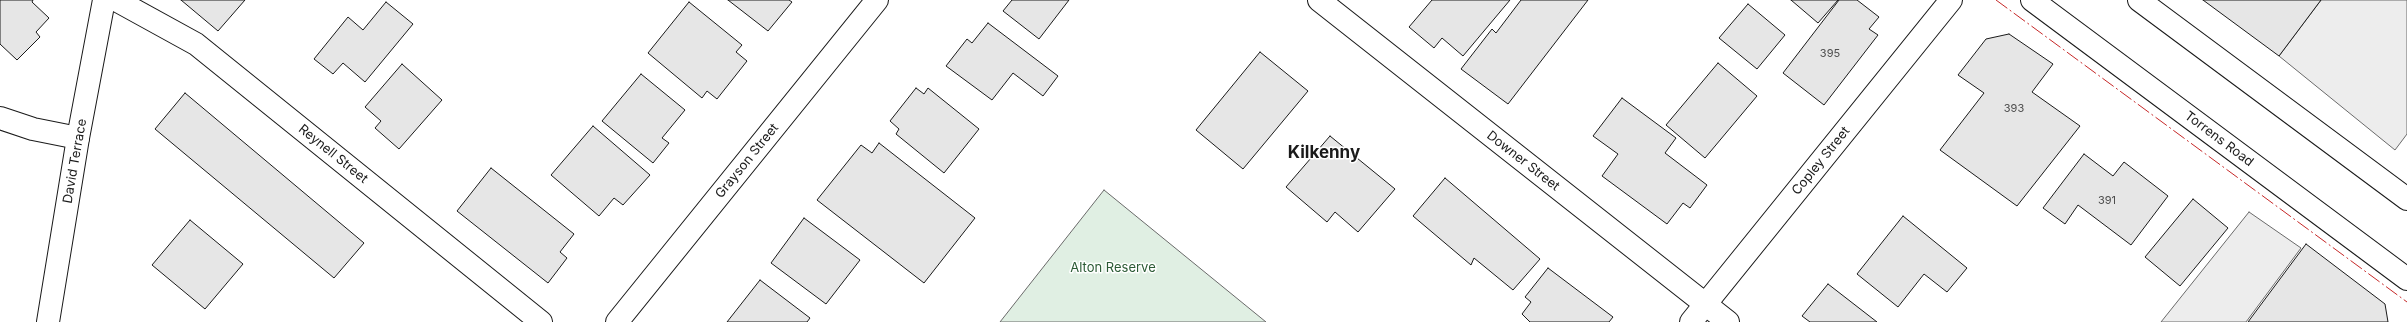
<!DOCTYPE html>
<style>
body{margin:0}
canvas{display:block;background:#fff}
</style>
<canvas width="2407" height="322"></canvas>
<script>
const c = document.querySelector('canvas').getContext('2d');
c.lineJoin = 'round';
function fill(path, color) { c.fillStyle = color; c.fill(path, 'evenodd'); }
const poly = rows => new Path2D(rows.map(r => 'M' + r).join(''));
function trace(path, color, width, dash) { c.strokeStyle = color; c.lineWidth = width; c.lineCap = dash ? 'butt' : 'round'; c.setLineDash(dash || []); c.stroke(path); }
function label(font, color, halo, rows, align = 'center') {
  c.font = font + ' Inter,sans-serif'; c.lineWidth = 3; c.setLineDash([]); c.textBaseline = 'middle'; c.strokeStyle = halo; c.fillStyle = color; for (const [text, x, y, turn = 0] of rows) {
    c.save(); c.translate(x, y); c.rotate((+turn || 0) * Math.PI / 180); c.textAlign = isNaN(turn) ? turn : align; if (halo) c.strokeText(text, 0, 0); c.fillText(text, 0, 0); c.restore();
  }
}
const green = poly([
 [1104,190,1266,322,1000,322,1104,190]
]);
const parking = poly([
 [2321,0,2407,0,2407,134,2395,150,2279,56,2321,0],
 [2249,212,2301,248,2246,322,2161,322,2249,212]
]);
const building = poly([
 [0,0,33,0,32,2,49,18,36,32,40,37,17,60,0,44,0,0],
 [181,0,245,0,218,31,181,0],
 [728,0,789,0,792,2,768,31,728,0],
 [1012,0,1069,0,1039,39,1003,11,1012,0],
 [1432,0,1510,0,1463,56,1442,38,1434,48,1409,27,1432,0],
 [1521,0,1588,0,1508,104,1461,69,1492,29,1496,33,1521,0],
 [1791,0,1838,0,1818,23,1791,0],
 [1839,0,1857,0,1879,17,1869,29,1878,35,1824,105,1783,73,1839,0],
 [2203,0,2321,0,2279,56,2203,0],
 [386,2,413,24,365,82,343,63,333,74,314,59,348,17,363,30,386,2],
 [689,2,742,45,736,52,747,61,717,99,707,91,702,98,648,53,689,2],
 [1748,4,1785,35,1757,69,1719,38,1748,4],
 [988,23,1058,76,1043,96,1013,73,992,100,946,66,967,39,972,43,988,23],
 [2009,34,2053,64,2032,92,2080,126,2017,206,1940,150,1984,93,1958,75,1986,39,2009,34],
 [1260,52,1308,91,1243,169,1196,130,1260,52],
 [1718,63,1757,96,1705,158,1666,125,1718,63],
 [402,64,442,100,399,149,375,128,381,121,365,107,402,64],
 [641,74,685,110,662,138,669,143,653,163,602,121,641,74],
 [916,88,924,94,928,88,979,129,944,173,896,134,899,129,890,121,916,88],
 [185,93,364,243,334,278,155,129,185,93],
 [1622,98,1676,138,1665,153,1707,185,1690,208,1683,203,1667,224,1602,176,1618,154,1593,136,1622,98],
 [593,126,650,175,623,205,614,198,599,216,551,175,593,126],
 [1330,136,1395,189,1358,232,1335,212,1327,222,1286,187,1330,136],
 [879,143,975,218,924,283,817,200,861,145,872,153,879,143],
 [2084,154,2113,176,2124,162,2168,196,2131,245,2078,205,2065,224,2043,208,2084,154],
 [491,168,574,234,560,252,567,258,548,283,457,211,491,168],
 [1445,178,1540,259,1513,290,1474,258,1471,265,1413,216,1445,178],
 [2193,199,2228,228,2180,286,2145,257,2193,199],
 [1903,216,1967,268,1947,292,1924,274,1898,307,1857,274,1903,216],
 [804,218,860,260,826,304,771,263,804,218],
 [190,220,243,264,205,309,152,265,190,220],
 [2306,244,2385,304,2388,322,2248,322,2306,244],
 [1548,268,1613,317,1609,322,1530,322,1522,314,1531,302,1525,297,1548,268],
 [760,280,810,318,807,322,727,322,760,280],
 [1828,284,1877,322,1810,322,1802,316,1828,284]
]);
const minor = poly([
 [116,0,196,44,541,322],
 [1319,0,1728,322],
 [0,118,33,129,78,138],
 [617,322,877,0],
 [1691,322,1951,0]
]);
const major = poly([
 [2032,0,2407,279],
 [2139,0,2407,199],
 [48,322,78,138,104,0]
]);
const power = poly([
 [1996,0,2407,302]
]);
const numberNames = [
 ["395",1830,54],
 ["393",2014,109],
 ["391",2107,201]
];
const streetNames = [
 ["Torrens Road",2219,139,37],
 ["Reynell Street",333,154,39],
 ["David Terrace",75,161,-80],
 ["Grayson Street",747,161,-51],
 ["Downer Street",1523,161,38],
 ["Copley Street",1821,161,-51]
];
const parkNames = [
 ["Alton Reserve",1113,268]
];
const districtNames = [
 ["Kilkenny",1324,153]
];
fill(green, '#e0efe3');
trace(green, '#6a6a6a', 1);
fill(parking, '#ededed');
trace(parking, '#6a6a6a', 1);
fill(building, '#e6e6e6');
trace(building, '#1a1a1a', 1);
trace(minor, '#1a1a1a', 24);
trace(major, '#1a1a1a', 24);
trace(minor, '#fff', 22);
trace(major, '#fff', 22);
trace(power, '#c62828', 1, [14, 3, 2, 3]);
label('11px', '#4d4d4d', null, numberNames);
label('13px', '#1a1a1a', '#fff', streetNames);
label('13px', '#2b5a34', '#fff', parkNames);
label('bold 17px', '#1a1a1a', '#fff', districtNames);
</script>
